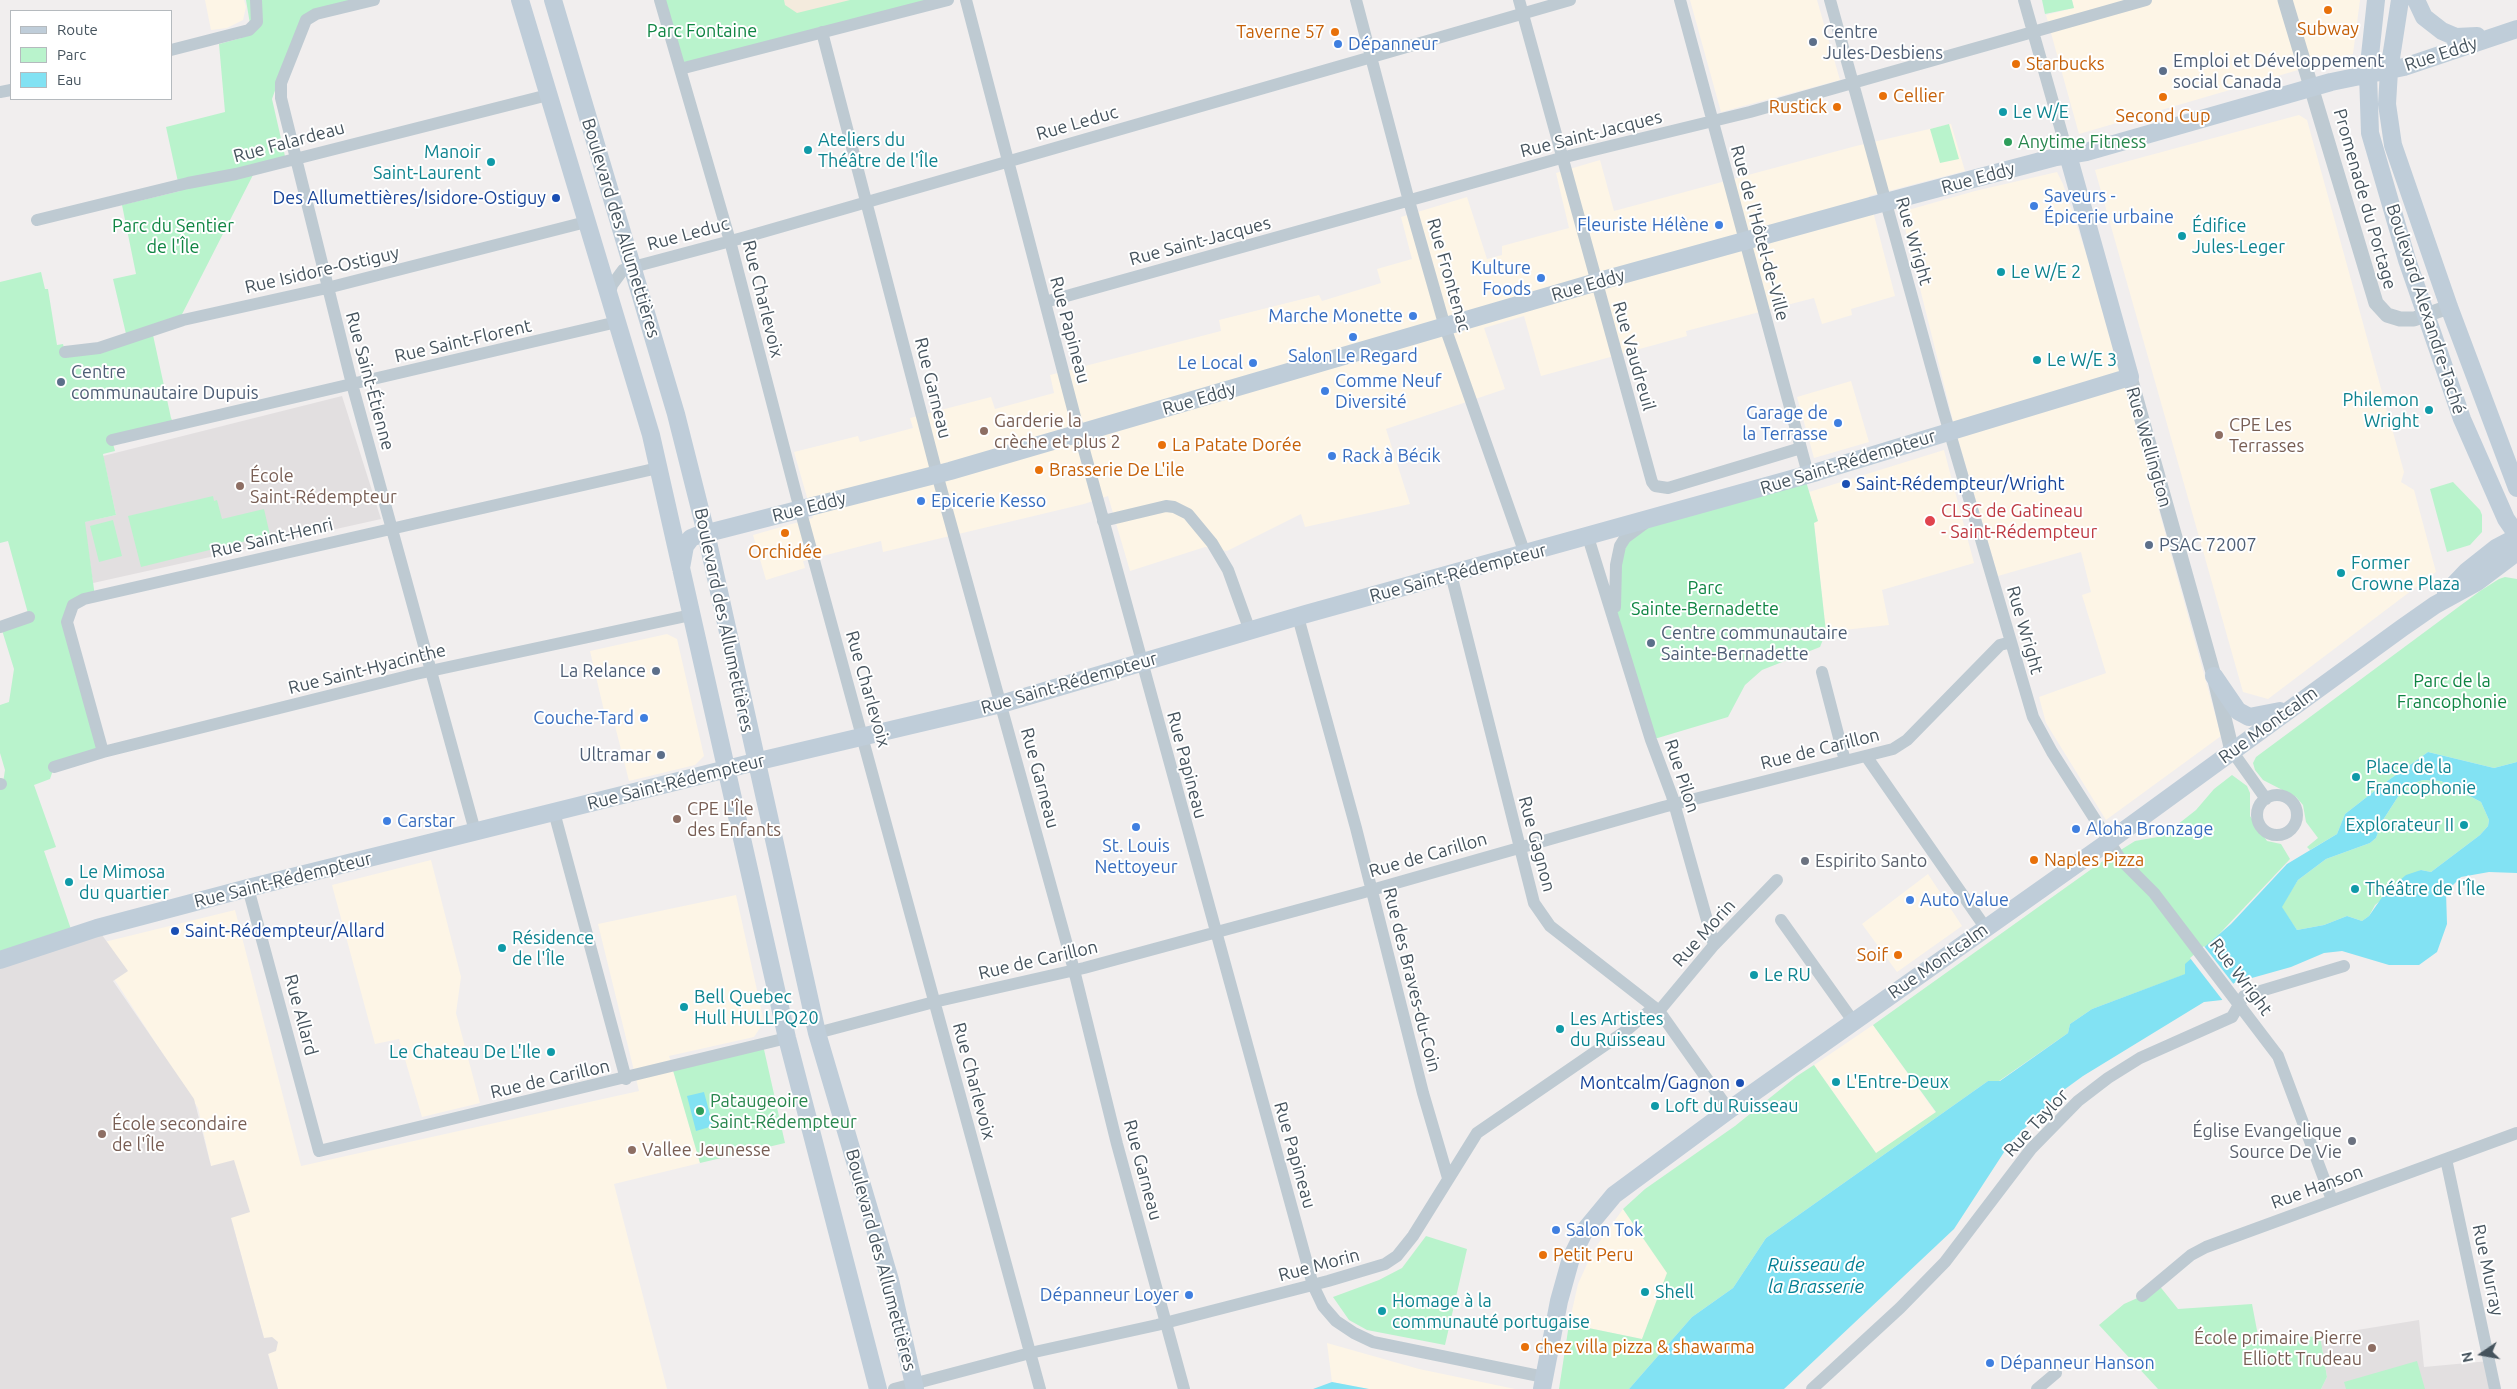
<!DOCTYPE html>
<meta charset="utf-8">
<style>
body{margin:0}
#map{position:relative;width:2517px;height:1389px;overflow:hidden;background:#f1eeee;font-family:Ubuntu,sans-serif}
canvas{display:block}
.legend{position:absolute;left:10px;top:10px;width:162px;height:90px;box-sizing:border-box;background:#fff;border:1px solid #b5babe;margin:0;padding:6px 9px;list-style:none;font-size:15px;color:#45535d}
.legend li{display:flex;align-items:center;gap:10px;height:25px}
.legend b{width:25px;border:1px solid #b5babe}
.north{position:absolute;left:2457px;top:1329px;width:50px;height:50px;-webkit-text-stroke:4px #fff;paint-order:stroke;rotate:258deg;font-size:14px;font-weight:700;line-height:20px;text-align:center;color:#45535d}
.north::after{content:'';display:block;margin:auto;width:18px;height:22px;background:#45535d;clip-path:polygon(50% 0,100% 100%,50% 72%,0 100%)}
</style>
<div id="map">
<canvas width="2517" height="1389"></canvas>
<ul class="legend">
<li><b style="height:6px;background:#bfcdd9"></b>Route</li>
<li><b style="height:14px;background:#b9f3cc"></b>Parc</li>
<li><b style="height:14px;background:#82e2f3"></b>Eau</li>
</ul>
<div class="north">N</div>
</div>
<script>
const c = document.querySelector('canvas').getContext('2d');
c.lineJoin = 'round';
function fill(path, color) { c.fillStyle = color; c.fill(path, 'evenodd'); }
const poly = rows => new Path2D(rows.map(r => 'M' + r).join(''));
function trace(path, color, width, dash) { c.strokeStyle = color; c.lineWidth = width; c.lineCap = dash ? 'butt' : 'round'; c.setLineDash(dash || []); c.stroke(path); }
function label(font, color, halo, rows, align = 'center') {
  c.font = font + ' Ubuntu,sans-serif'; c.lineWidth = 4; c.setLineDash([]); c.textBaseline = 'middle'; c.strokeStyle = halo; c.fillStyle = color; for (const [text, x, y, turn = 0] of rows) {
    c.save(); c.translate(x, y); c.rotate((+turn || 0) * Math.PI / 180); c.textAlign = isNaN(turn) ? turn : align; if (halo) c.strokeText(text, 0, 0); c.fillText(text, 0, 0); c.restore();
  }
}
const commercial = poly([
 [205,0,244,0,246,7,243,20,227,28,211,30],
 [1690,0,1817,0,1840,80,1721,112],
 [2072,0,2360,0,2353,54,2079,134,2046,15,2074,8],
 [2299,115,2307,120,2404,472,2401,482,2414,490,2436,572,2268,699,2243,692,2095,170],
 [1951,124,1965,171,1869,196,1895,296,1851,309,1852,315,1822,324,1814,298,1686,331,1687,336,1541,376,1524,316,1484,328,1505,389,1386,429,1410,504,1305,527,1301,514,1227,551,1205,547,1130,571,1108,496,1084,504,883,552,881,541,803,561,805,568,766,580,753,535,813,518,794,452,858,436,860,442,913,428,910,418,991,397,995,409,1054,393,1050,375,1221,331,1219,320,1319,295,1322,301,1381,283,1377,269,1412,259,1401,217,1467,197,1487,259,1502,255,1502,246,1569,228,1556,173,1600,160,1614,211,1856,146],
 [2057,172,2063,184,2098,289,2221,736,2106,820,2046,723,2039,697,2106,673,2082,595,2091,592,2081,552,1998,576,1954,425,1901,212,1975,191],
 [1851,381,1869,442,1814,458,1797,397],
 [1944,450,1974,563,1882,590,1889,625,1826,632,1814,522,1818,521,1809,492],
 [667,634,677,639,704,756,695,765,629,781,612,714,605,715,590,651],
 [431,860,461,977,456,1013,480,1103,422,1117,399,1039,375,1044,332,885],
 [1928,874,1962,926,1897,972,1862,924],
 [736,895,764,1022,754,1037,669,1056,700,1163,614,1184,667,1389,278,1389,231,1218,211,1166,198,1108,92,945,235,910,301,1166,639,1091,598,924],
 [1873,1025,1936,1113,1877,1154,1814,1065],
 [1623,1209,1668,1273,1642,1339,1569,1324,1578,1284,1593,1251],
 [1327,1343,1419,1369,1515,1389,1369,1389,1332,1382]
]);
const education = poly([
 [342,396,381,519,93,583,84,522,116,515,103,456],
 [97,928,128,971,113,981,194,1099,211,1166,234,1160,250,1212,231,1218,264,1338,272,1337,278,1342,276,1351,268,1354,278,1389,0,1389,0,960],
 [2419,1320,2424,1367,2489,1361,2495,1389,2321,1389,2327,1377,2320,1336]
]);
const green = poly([
 [246,0,351,0,308,22,295,34,272,99,287,165,254,173,175,328,153,335,171,418,175,426,112,440,115,451,103,454,116,515,85,522,95,597,69,614,107,751,54,767,50,779,34,785,56,847,44,851,73,935,0,960,0,784,3,783,5,770,0,753,0,705,9,702,14,669,1,627,29,617,8,541,0,543,0,282,41,272,45,289,48,289,57,345,63,344,65,352,127,338,113,279,136,274,122,205,180,191,166,127,225,112,219,44,241,38,250,24],
 [660,0,949,0,680,69],
 [2042,0,2072,0,2074,8,2045,14],
 [1949,124,1959,159,1940,163,1930,129],
 [1804,475,1818,521,1814,523,1826,632,1820,647,1762,670,1745,685,1728,717,1651,740,1615,620,1616,565,1636,529],
 [2453,482,2480,510,2482,515,2482,532,2470,545,2447,552,2430,489],
 [213,496,214,501,217,500,222,519,264,509,270,535,141,567,128,516],
 [113,520,122,556,99,562,90,526],
 [2505,577,2517,579,2517,762,2494,768,2428,752,2386,782,2345,814,2337,834,2310,850,2307,847,2318,838,2306,822,2303,805,2296,797,2263,780,2255,770,2253,763,2256,757,2480,591,2499,579],
 [2232,775,2247,786,2250,793,2250,816,2267,841,2281,844,2290,859,2207,947,2192,959,2186,974,2092,1009,2070,1024,2068,1033,1999,1081,1988,1081,1766,1238,1733,1288,1692,1317,1629,1389,1559,1389,1569,1324,1642,1339,1667,1273,1623,1209,1645,1189,1735,1126,1797,1076,1814,1065,1876,1153,1936,1112,1873,1025,2100,863,2135,841,2163,836,2196,810,2214,789],
 [2423,780,2441,781,2481,802,2489,820,2488,826,2480,835,2431,872,2421,870,2414,874,2375,905,2369,916,2362,921,2347,916,2324,925,2297,930,2281,907,2298,880,2326,859,2370,843,2376,838,2383,820,2401,792,2411,784],
 [763,1045,785,1143,700,1163,672,1067],
 [1426,1236,1467,1249,1445,1345,1367,1330,1349,1320,1333,1297,1379,1280,1402,1268],
 [2158,1284,2178,1309,2252,1304,2259,1341,2320,1336,2327,1377,2321,1389,2158,1389,2099,1325,2124,1304,2142,1296],
 [2417,1361,2425,1389,2346,1389,2344,1382]
]);
const sand = poly([
 [784,0,850,0,797,13,785,5]
]);
const water = poly([
 [2428,752,2494,768,2517,762,2517,873,2489,872,2461,877,2446,892,2447,924,2437,952,2419,965,2389,965,2342,951,2324,953,2291,967,2234,983,2222,1000,2204,1002,2083,1076,2061,1092,2010,1143,1954,1229,1784,1389,1629,1389,1692,1317,1733,1288,1766,1238,1988,1081,2000,1081,2068,1033,2070,1024,2092,1009,2185,974,2185,964,2231,924,2287,864,2337,834,2345,814,2386,782],
 [2423,780,2441,781,2481,802,2489,820,2488,826,2480,835,2431,872,2421,870,2406,875,2385,893,2369,916,2362,921,2347,916,2324,925,2297,930,2282,907,2298,880,2326,859,2370,843,2376,838,2383,820,2401,792,2411,784],
 [704,1092,713,1126,696,1131,687,1096],
 [1332,1382,1369,1389,1313,1389]
]);
const pier = poly([
 [2204,946,2235,986,2224,1002,2190,958]
]);
const minor = poly([
 [374,0,316,14,306,20,281,83,281,98,352,384,475,831],
 [660,0,730,241,797,498,1040,1389],
 [966,0,1075,417,1313,1285,1323,1306,1336,1321,1354,1333,1373,1342,1544,1377],
 [1356,0,1409,201,1445,327,1525,554],
 [1519,0,1652,482,1655,486,1668,488,1801,448],
 [1680,0,1808,474],
 [1830,0,1944,413,2033,717,2052,752,2121,860,2154,893,2278,1056,2332,1200],
 [2024,0,2068,155],
 [822,32,937,474,1074,970,1117,1144,1184,1389],
 [171,50,249,30,257,22,256,0],
 [680,69,948,0],
 [0,92,11,90],
 [37,220,188,183,236,174,548,95],
 [609,297,612,285,623,270,633,267,742,238,1570,0],
 [1045,302,1561,158,1750,112,2146,0],
 [65,352,99,348,183,320,327,288,586,222],
 [112,440,617,322],
 [1103,521,1166,506,1174,507,1188,514,1212,543,1228,570,1250,631],
 [1588,537,1651,740,1672,796,1714,945],
 [1451,574,1534,903,1550,926,1659,1011,1729,1110],
 [1615,607,1616,565,1620,546,1625,538,1644,524],
 [1298,617,1356,828,1423,1093,1448,1178],
 [0,627,29,617],
 [1822,672,1845,761],
 [2232,751,2266,799],
 [103,752,67,622,73,605,84,599,658,468],
 [1866,756,1985,927],
 [54,767,103,752,416,674,691,615],
 [0,784,1,784],
 '2257 815a20 20 0 1 1 40 0a20 20 0 1 1-40 0Z',
 [554,812,626,1079],
 [248,888,319,1151,787,1038],
 [1781,920,1853,1021],
 [1659,1011,1714,945,1777,880],
 [817,1033,934,1002,1084,968,1361,893,1663,807,1893,749,1907,740,2000,645,2011,642],
 [2446,1159,2495,1389],
 [2142,1296,2191,1255,2206,1247,2517,1133],
 [894,1389,1030,1353,1157,1325,1328,1281,1385,1264,1397,1256,1413,1236,1477,1133,1627,1030,1654,1007],
 [1812,1389,1900,1308,1945,1262,2031,1149,2078,1101,2108,1078,2140,1058,2232,1017,2244,996,2344,966],
 [2037,1389,2056,1373]
]);
const tertiary = poly([
 [2285,0,2376,303,2387,315,2400,319,2414,319,2449,307],
 [2130,377,2214,676,2232,751]
]);
const secondary = poly([
 [520,0,651,435,787,1038,878,1389],
 [553,0,676,414,706,533,817,1033,890,1280,915,1389],
 [2376,0,2368,74,2370,133,2407,260,2462,419,2506,519,2517,535],
 [2400,0,2389,71,2387,104,2393,145,2449,307,2517,488],
 [2416,0,2424,17,2442,31,2456,37,2477,36],
 [681,568,685,546,691,538,696,536,950,471,1607,279,1871,206,2056,157,2086,152,2331,82,2404,67,2517,29],
 [2446,593,2467,571,2496,548,2517,537],
 [2214,676,2238,711,2249,717,2280,711],
 [0,960,97,928,248,888,755,762,1001,704,1306,614,1817,472,2130,377,2068,155],
 [1542,1389,1559,1301,1571,1258,1585,1230,1614,1195,1729,1110,2108,842,2402,628,2435,605,2477,582,2517,552]
]);
const markers = [
 [2328,10,5,"#e8710a"],
 [1335,32,5,"#e8710a"],
 [1813,42,5,"#5c6f8a"],
 [1338,44,5,"#3f7fe0"],
 [2016,64,5,"#e8710a"],
 [2163,71,5,"#5c6f8a"],
 [1883,96,5,"#e8710a"],
 [2163,97,5,"#e8710a"],
 [1837,107,5,"#e8710a"],
 [2003,112,5,"#0f9aa8"],
 [2008,142,5,"#2e9e5b"],
 [808,150,5,"#0f9aa8"],
 [491,162,5,"#0f9aa8"],
 [556,198,5,"#1a4fb4"],
 [2034,206,5,"#3f7fe0"],
 [1719,225,5,"#3f7fe0"],
 [2182,236,5,"#0f9aa8"],
 [2001,272,5,"#0f9aa8"],
 [1541,278,5,"#3f7fe0"],
 [1413,316,5,"#3f7fe0"],
 [1353,337,5,"#3f7fe0"],
 [2037,360,5,"#0f9aa8"],
 [1253,363,5,"#3f7fe0"],
 [61,382,5,"#5c6f8a"],
 [1325,391,5,"#3f7fe0"],
 [2429,410,5,"#0f9aa8"],
 [1838,423,5,"#3f7fe0"],
 [984,431,5,"#8d6e63"],
 [2219,435,5,"#8d6e63"],
 [1162,445,5,"#e8710a"],
 [1332,456,5,"#3f7fe0"],
 [1039,470,5,"#e8710a"],
 [1846,484,5,"#1a4fb4"],
 [240,486,5,"#8d6e63"],
 [921,501,5,"#3f7fe0"],
 [1930,521,6,"#e0444e"],
 [785,533,5,"#e8710a"],
 [2149,545,5,"#5c6f8a"],
 [2341,573,5,"#0f9aa8"],
 [1651,643,5,"#5c6f8a"],
 [656,671,5,"#5c6f8a"],
 [644,718,5,"#3f7fe0"],
 [661,755,5,"#5c6f8a"],
 [2356,777,5,"#0f9aa8"],
 [677,819,5,"#8d6e63"],
 [387,821,5,"#3f7fe0"],
 [2464,825,5,"#0f9aa8"],
 [1136,827,5,"#3f7fe0"],
 [2076,829,5,"#3f7fe0"],
 [2034,860,5,"#e8710a"],
 [1805,861,5,"#6b7280"],
 [69,882,5,"#0f9aa8"],
 [2355,889,5,"#0f9aa8"],
 [1910,900,5,"#3f7fe0"],
 [175,931,5,"#1a4fb4"],
 [502,948,5,"#0f9aa8"],
 [1898,955,5,"#e8710a"],
 [1754,975,5,"#0f9aa8"],
 [684,1007,5,"#0f9aa8"],
 [1560,1029,5,"#0f9aa8"],
 [551,1052,5,"#0f9aa8"],
 [1836,1082,5,"#0f9aa8"],
 [1740,1083,5,"#1a4fb4"],
 [1655,1106,5,"#0f9aa8"],
 [700,1111,5,"#2e9e5b"],
 [102,1134,5,"#8d6e63"],
 [2352,1141,5,"#6b7280"],
 [632,1150,5,"#8d6e63"],
 [1556,1230,5,"#3f7fe0"],
 [1543,1255,5,"#e8710a"],
 [1645,1292,5,"#0f9aa8"],
 [1189,1295,5,"#3f7fe0"],
 [1382,1311,5,"#0f9aa8"],
 [1525,1347,5,"#e8710a"],
 [2372,1348,5,"#8d6e63"],
 [1990,1363,5,"#3f7fe0"]
];
const foodNames = [
 ["Subway",2328,29,"center"],
 ["Taverne 57",1325,32,"right"],
 ["Starbucks",2026,64],
 ["Cellier",1893,96],
 ["Rustick",1827,107,"right"],
 ["Second Cup",2163,116,"center"],
 ["La Patate Dorée",1172,445],
 ["Brasserie De L'ile",1049,470],
 ["Orchidée",785,552,"center"],
 ["Naples Pizza",2044,860],
 ["Soif",1888,955,"right"],
 ["Petit Peru",1553,1255],
 ["chez villa pizza & shawarma",1535,1347]
];
const parkNames = [
 ["Parc Fontaine",702,31],
 ["Parc du Sentier",173,226],
 ["de l'Île",173,247],
 ["Parc",1705,588],
 ["Sainte-Bernadette",1705,609],
 ["Parc de la",2452,681],
 ["Francophonie",2452,702]
];
const serviceNames = [
 ["Centre",1823,32],
 ["Jules-Desbiens",1823,53],
 ["Emploi et Développement",2173,61],
 ["social Canada",2173,82],
 ["Centre",71,372],
 ["communautaire Dupuis",71,393],
 ["PSAC 72007",2159,545],
 ["Centre communautaire",1661,633],
 ["Sainte-Bernadette",1661,654],
 ["La Relance",646,671,"right"],
 ["Ultramar",651,755,"right"]
];
const shopNames = [
 ["Dépanneur",1348,44],
 ["Saveurs -",2044,196],
 ["Épicerie urbaine",2044,217],
 ["Fleuriste Hélène",1709,225,"right"],
 ["Kulture",1531,268,"right"],
 ["Foods",1531,289,"right"],
 ["Marche Monette",1403,316,"right"],
 ["Salon Le Regard",1353,356,"center"],
 ["Le Local",1243,363,"right"],
 ["Comme Neuf",1335,381],
 ["Diversité",1335,402],
 ["Garage de",1828,413,"right"],
 ["la Terrasse",1828,434,"right"],
 ["Rack à Bécik",1342,456],
 ["Epicerie Kesso",931,501],
 ["Couche-Tard",634,718,"right"],
 ["Carstar",397,821],
 ["Aloha Bronzage",2086,829],
 ["St. Louis",1136,846,"center"],
 ["Nettoyeur",1136,867,"center"],
 ["Auto Value",1920,900],
 ["Salon Tok",1566,1230],
 ["Dépanneur Loyer",1179,1295,"right"],
 ["Dépanneur Hanson",2000,1363]
];
const streetNames = [
 ["Rue Eddy",2441,54,-18],
 ["Rue Leduc",1077,123,-16],
 ["Rue Saint-Jacques",1591,134,-14],
 ["Rue Falardeau",289,142,-15],
 ["Rue Eddy",1978,178,-15],
 ["Promenade du Portage",2365,199,74],
 ["Boulevard des Allumettières",621,228,73],
 ["Rue de l'Hôtel-de-Ville",1760,233,75],
 ["Rue Leduc",688,234,-15],
 ["Rue Saint-Jacques",1200,241,-15],
 ["Rue Wright",1914,241,74],
 ["Rue Isidore-Ostiguy",322,270,-13],
 ["Rue Frontenac",1449,275,74],
 ["Rue Eddy",1588,285,-16],
 ["Rue Charlevoix",763,299,76],
 ["Boulevard Alexandre-Taché",2426,309,72],
 ["Rue Papineau",1070,330,75],
 ["Rue Saint-Florent",463,341,-13],
 ["Rue Vaudreuil",1634,356,74],
 ["Rue Saint-Étienne",370,381,75],
 ["Rue Garneau",933,388,76],
 ["Rue Eddy",1199,399,-16],
 ["Rue Wellington",2149,447,74],
 ["Rue Saint-Rédempteur",1848,462,-17],
 ["Rue Eddy",809,507,-14],
 ["Rue Saint-Henri",272,538,-13],
 ["Rue Saint-Rédempteur",1458,573,-15],
 ["Boulevard des Allumettières",724,620,78],
 ["Rue Wright",2025,630,74],
 ["Rue Saint-Hyacinthe",367,669,-14],
 ["Rue Saint-Rédempteur",1069,683,-16],
 ["Rue Charlevoix",868,689,74],
 ["Rue Montcalm",2268,725,-36],
 ["Rue de Carillon",1820,749,-14],
 ["Rue Papineau",1187,765,75],
 ["Rue Pilon",1682,776,72],
 ["Rue Garneau",1040,778,75],
 ["Rue Saint-Rédempteur",676,782,-14],
 ["Rue Gagnon",1537,844,75],
 ["Rue de Carillon",1428,855,-16],
 ["Rue Saint-Rédempteur",283,880,-14],
 ["Rue Morin",1704,933,-48],
 ["Rue de Carillon",1038,960,-13],
 ["Rue Montcalm",1938,961,-35],
 ["Rue Wright",2241,977,53],
 ["Rue des Braves-du-Coin",1412,980,76],
 ["Rue Allard",301,1015,75],
 ["Rue de Carillon",550,1079,-13],
 ["Rue Charlevoix",974,1081,75],
 ["Rue Taylor",2036,1123,-47],
 ["Rue Papineau",1295,1155,74],
 ["Rue Garneau",1143,1170,75],
 ["Rue Hanson",2317,1187,-20],
 ["Boulevard des Allumettières",881,1260,75],
 ["Rue Morin",1319,1265,-15],
 ["Rue Murray",2488,1270,78]
];
const cultureNames = [
 ["Le W/E",2013,112],
 ["Ateliers du",818,140],
 ["Théâtre de l'Île",818,161],
 ["Manoir",481,152,"right"],
 ["Saint-Laurent",481,173,"right"],
 ["Édifice",2192,226],
 ["Jules-Leger",2192,247],
 ["Le W/E 2",2011,272],
 ["Le W/E 3",2047,360],
 ["Philemon",2419,400,"right"],
 ["Wright",2419,421,"right"],
 ["Former",2351,563],
 ["Crowne Plaza",2351,584],
 ["Place de la",2366,767],
 ["Francophonie",2366,788],
 ["Explorateur II",2454,825,"right"],
 ["Le Mimosa",79,872],
 ["du quartier",79,893],
 ["Théâtre de l'Île",2365,889],
 ["Résidence",512,938],
 ["de l'Île",512,959],
 ["Le RU",1764,975],
 ["Bell Quebec",694,997],
 ["Hull HULLPQ20",694,1018],
 ["Les Artistes",1570,1019],
 ["du Ruisseau",1570,1040],
 ["Le Chateau De L'Ile",541,1052,"right"],
 ["L'Entre-Deux",1846,1082],
 ["Loft du Ruisseau",1665,1106],
 ["Shell",1655,1292],
 ["Homage à la",1392,1301],
 ["communauté portugaise",1392,1322]
];
const leisureNames = [
 ["Anytime Fitness",2018,142],
 ["Pataugeoire",710,1101],
 ["Saint-Rédempteur",710,1122]
];
const transitNames = [
 ["Des Allumettières/Isidore-Ostiguy",546,198],
 ["Saint-Rédempteur/Wright",1856,484,"left"],
 ["Saint-Rédempteur/Allard",185,931,"left"],
 ["Montcalm/Gagnon",1730,1083]
];
const educationNames = [
 ["Garderie la",994,421],
 ["crèche et plus 2",994,442],
 ["CPE Les",2229,425],
 ["Terrasses",2229,446],
 ["École",250,476],
 ["Saint-Rédempteur",250,497],
 ["CPE L'Île",687,809],
 ["des Enfants",687,830],
 ["École secondaire",112,1124],
 ["de l'Île",112,1145],
 ["Vallee Jeunesse",642,1150],
 ["École primaire Pierre",2362,1338,"right"],
 ["Elliott Trudeau",2362,1359,"right"]
];
const healthNames = [
 ["CLSC de Gatineau",1941,511],
 ["- Saint-Rédempteur",1941,532]
];
const worshipNames = [
 ["Espirito Santo",1815,861],
 ["Église Evangelique",2342,1131,"right"],
 ["Source De Vie",2342,1152,"right"]
];
const waterNames = [
 ["Ruisseau de",1816,1265],
 ["la Brasserie",1816,1287]
];
fill(commercial, '#fdf5e6');
fill(education, '#e2dfe0');
fill(green, '#b9f3cc');
fill(sand, '#f4ebdd');
fill(water, '#82e2f3');
fill(pier, '#f1eeee');
trace(minor, '#becad2', 12);
trace(tertiary, '#becad2', 15);
trace(secondary, '#bfcdd9', 18);
for (const [x, y, r, color] of markers) { const dot = new Path2D(); dot.arc(x, y, r, 0, 2 * Math.PI); c.fillStyle = color; c.fill(dot); trace(dot, '#fff', 2); }
label('18px', '#c56008', '#fff', foodNames, 'left');
label('18px', '#0f8543', '#fff', parkNames);
label('18px', '#4e5e75', '#fff', serviceNames, 'left');
label('18px', '#366cbe', '#fff', shopNames, 'left');
label('18px', '#45535d', '#fff', streetNames);
label('18px', '#0d838f', '#fff', cultureNames, 'left');
label('18px', '#27864d', '#fff', leisureNames, 'left');
label('18px', '#164399', '#fff', transitNames, 'right');
label('18px', '#785e54', '#fff', educationNames, 'left');
label('18px', '#be3a42', '#fff', healthNames, 'left');
label('18px', '#5b616d', '#fff', worshipNames, 'left');
label('italic 19px', '#037f94', '#fff', waterNames);
</script>
